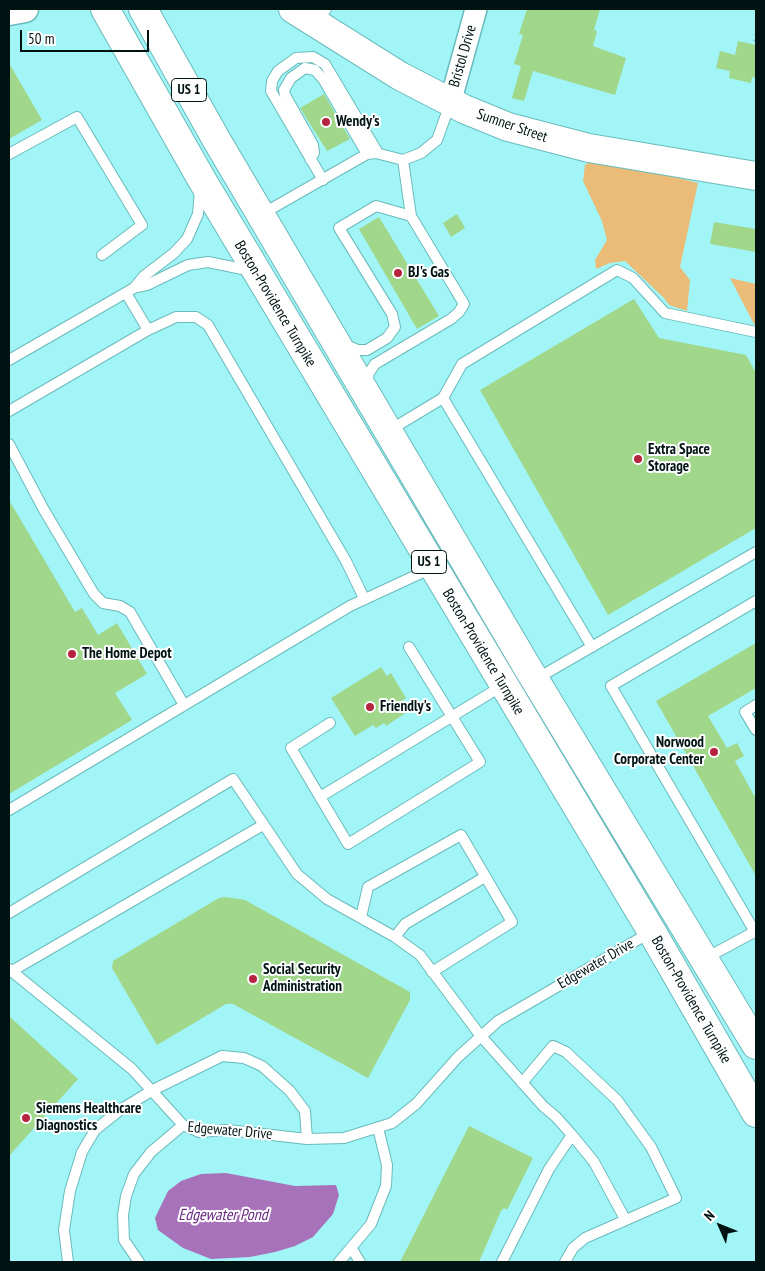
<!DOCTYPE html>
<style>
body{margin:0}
#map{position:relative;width:765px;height:1271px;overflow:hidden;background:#a2f5f6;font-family:"PT Sans Narrow",sans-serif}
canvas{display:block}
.frame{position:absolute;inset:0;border:10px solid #001313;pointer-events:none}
.north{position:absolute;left:695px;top:1201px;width:50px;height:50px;-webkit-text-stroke:4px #fff;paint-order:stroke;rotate:314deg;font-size:14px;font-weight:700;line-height:20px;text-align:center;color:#001313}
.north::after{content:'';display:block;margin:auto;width:18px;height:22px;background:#001313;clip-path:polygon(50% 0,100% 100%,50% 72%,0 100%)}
.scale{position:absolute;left:20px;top:30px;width:129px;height:22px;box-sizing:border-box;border:2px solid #001313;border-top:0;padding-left:6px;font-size:15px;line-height:18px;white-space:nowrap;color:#001313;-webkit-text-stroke:4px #fff;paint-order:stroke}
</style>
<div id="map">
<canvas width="765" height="1271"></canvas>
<div class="frame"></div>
<div class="north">N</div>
<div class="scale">50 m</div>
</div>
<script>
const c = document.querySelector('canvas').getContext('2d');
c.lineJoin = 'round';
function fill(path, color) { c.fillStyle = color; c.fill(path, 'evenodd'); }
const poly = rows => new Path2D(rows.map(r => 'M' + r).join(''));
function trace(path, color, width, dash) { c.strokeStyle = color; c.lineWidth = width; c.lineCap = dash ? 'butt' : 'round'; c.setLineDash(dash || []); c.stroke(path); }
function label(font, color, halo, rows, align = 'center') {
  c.font = font + ' "PT Sans Narrow",sans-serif'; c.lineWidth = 4; c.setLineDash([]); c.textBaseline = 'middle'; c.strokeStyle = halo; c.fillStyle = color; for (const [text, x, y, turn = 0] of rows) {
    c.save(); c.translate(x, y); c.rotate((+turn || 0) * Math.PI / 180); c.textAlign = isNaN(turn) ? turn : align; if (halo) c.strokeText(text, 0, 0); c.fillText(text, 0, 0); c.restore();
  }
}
const green = poly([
 [598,157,698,183,680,267,690,280,687,311,669,305,664,298,625,261,610,263,596,269,595,260,607,240,602,221,583,181,585,165],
 [730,278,756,284,756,325,754,324]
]);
const water = poly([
 [226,1173,295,1186,336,1185,339,1195,333,1214,313,1237,295,1246,275,1252,250,1257,211,1259,183,1248,158,1230,155,1218,168,1191,181,1181,201,1174]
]);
const building = poly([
 [527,9,600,9,594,30,597,31,593,46,626,58,615,95,533,71,524,101,512,98,521,66,514,64,523,35,519,34],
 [738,41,756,45,756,78,752,77,751,83,729,78,730,71,716,68,720,51,735,55],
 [9,63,42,120,9,139],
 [324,94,350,139,327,151,300,108],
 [457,214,465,228,451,237,443,223],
 [379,217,439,316,417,329,359,229],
 [714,222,756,229,756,252,710,244],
 [634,299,659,338,746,355,756,373,756,528,608,615,480,390],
 [9,500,75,612,82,608,98,635,117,623,147,674,115,693,132,720,9,794],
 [756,643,756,688,708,716,727,748,737,743,744,756,735,761,756,799,756,876,656,701],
 [381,667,387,676,391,673,406,698,401,701,407,712,386,726,384,723,376,728,373,725,355,736,331,698],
 [225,897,245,900,410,992,410,1000,368,1078,233,1004,226,1004,157,1045,112,968,113,961,219,898],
 [9,1016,78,1079,9,1156],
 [469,1126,533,1158,507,1210,504,1208,501,1211,479,1262,400,1262]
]);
const path = poly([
 [756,35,754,42,756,42]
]);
const service = poly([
 [317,23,326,9],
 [9,154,77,117,142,225,102,255],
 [310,159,314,153,313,145,285,95,284,90,291,78,305,68,315,70,323,79,367,154],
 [323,180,271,91,272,81,278,71,296,58,313,57,325,64,378,153],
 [262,214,367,154,376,153,403,160,421,153,437,140,450,104],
 [134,288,144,276,174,253,187,239,198,214,200,190],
 [126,293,148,330],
 [346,345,358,350,367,350,387,338,395,327,392,314,339,228,376,206,411,216,403,160],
 [9,360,134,288,147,285,188,265,208,262,252,271],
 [366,385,369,373,375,364,451,319,459,312,464,304,411,216],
 [443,398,592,647],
 [9,411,148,330,176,317,196,317,208,325,346,561,364,598],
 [390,430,443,398,462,364,617,270,633,278,665,313,756,332],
 [9,444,44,510,94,594,103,603,120,606,130,612,184,705],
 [536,679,756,552],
 [756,705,745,712,756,730],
 [330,723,291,748,320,797,502,686],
 [320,797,348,844,480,762,409,647],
 [9,810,350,606,432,568],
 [9,913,233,779,297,874,327,899,395,937,420,955,480,1035,543,1106,556,1117,572,1135,549,1169,502,1262],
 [361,917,368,887,461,835,512,922,432,972],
 [755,932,611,686,756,601],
 [395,937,405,924,485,877],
 [706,958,756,931],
 [9,969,132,1069,183,1125],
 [12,971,263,825],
 [522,1083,553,1046,566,1052,617,1100,651,1147,676,1198,585,1238,573,1248,565,1262],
 [572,1135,594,1162,625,1219],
 [352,1249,360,1262],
 [68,1262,64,1230,70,1191,82,1152,95,1130,120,1110,153,1090,222,1056,244,1058,262,1066,290,1091,305,1111,307,1139],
 [139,1262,124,1240,123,1215,126,1196,134,1174,151,1152,183,1125,199,1132,228,1130,307,1139,344,1138,392,1123,416,1104,458,1057,498,1021,651,932],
 [339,1262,371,1224,386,1186,387,1165,378,1128]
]);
const minor = poly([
 [450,103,476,9]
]);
const tertiary = poly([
 [9,12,25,9]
]);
const secondary = poly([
 [293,9,400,76,464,109,508,127,589,148,756,176]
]);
const primary = poly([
 [105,9,202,180,652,932,756,1113],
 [143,9,216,139,526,665,756,1045]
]);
const markers = [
 [326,122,5,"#b5233e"],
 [398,273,5,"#b5233e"],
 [638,459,5,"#b5233e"],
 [72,654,5,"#b5233e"],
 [370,707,5,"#b5233e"],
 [714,752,5,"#b5233e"],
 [253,979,5,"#b5233e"],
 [26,1118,5,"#b5233e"]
];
const shields = [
 [189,90,35],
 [429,562,35]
];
const shieldNames = [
 ["US 1",189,90],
 ["US 1",429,562]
];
const streetNames = [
 ["Bristol Drive",463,56,-74],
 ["Sumner Street",512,126,19],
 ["Boston-Providence Turnpike",275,304,59],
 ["Boston-Providence Turnpike",483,652,59],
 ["Edgewater Drive",596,964,-30],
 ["Boston-Providence Turnpike",691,1000,60],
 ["Edgewater Drive",230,1131,5]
];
const poiNames = [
 ["Wendy's",336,122],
 ["BJ's Gas",408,273],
 ["Extra Space",648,450],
 ["Storage",648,467],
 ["The Home Depot",82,654],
 ["Friendly's",380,707],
 ["Norwood",704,743,"right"],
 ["Corporate Center",704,760,"right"],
 ["Social Security",263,970],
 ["Administration",263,987],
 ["Siemens Healthcare",36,1109],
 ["Diagnostics",36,1126]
];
const waterNames = [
 ["Edgewater Pond",223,1215]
];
fill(green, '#eabc77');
fill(water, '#a772b9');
fill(building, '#a0d78a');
trace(service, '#69babc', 12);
trace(minor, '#69babc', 24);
trace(tertiary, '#69babc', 29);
trace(secondary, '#69babc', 30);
trace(primary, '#69babc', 30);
trace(path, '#70afb0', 3, [1, 4]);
trace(service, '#fff', 10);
trace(minor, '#fff', 21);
trace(tertiary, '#fff', 26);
trace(secondary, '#fff', 28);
trace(primary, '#fff', 28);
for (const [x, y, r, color] of markers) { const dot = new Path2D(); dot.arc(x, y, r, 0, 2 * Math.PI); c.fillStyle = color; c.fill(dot); trace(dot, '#fff', 2); }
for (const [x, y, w] of shields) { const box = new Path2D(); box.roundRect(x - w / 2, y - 11.5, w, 23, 4); c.fillStyle = '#fff'; c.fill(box); trace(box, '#001313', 1); }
label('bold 14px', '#001313', null, shieldNames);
label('15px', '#001313', '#fff', streetNames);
label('bold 15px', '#001313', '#fff', poiNames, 'left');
label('italic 16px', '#6b2980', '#fff', waterNames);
</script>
